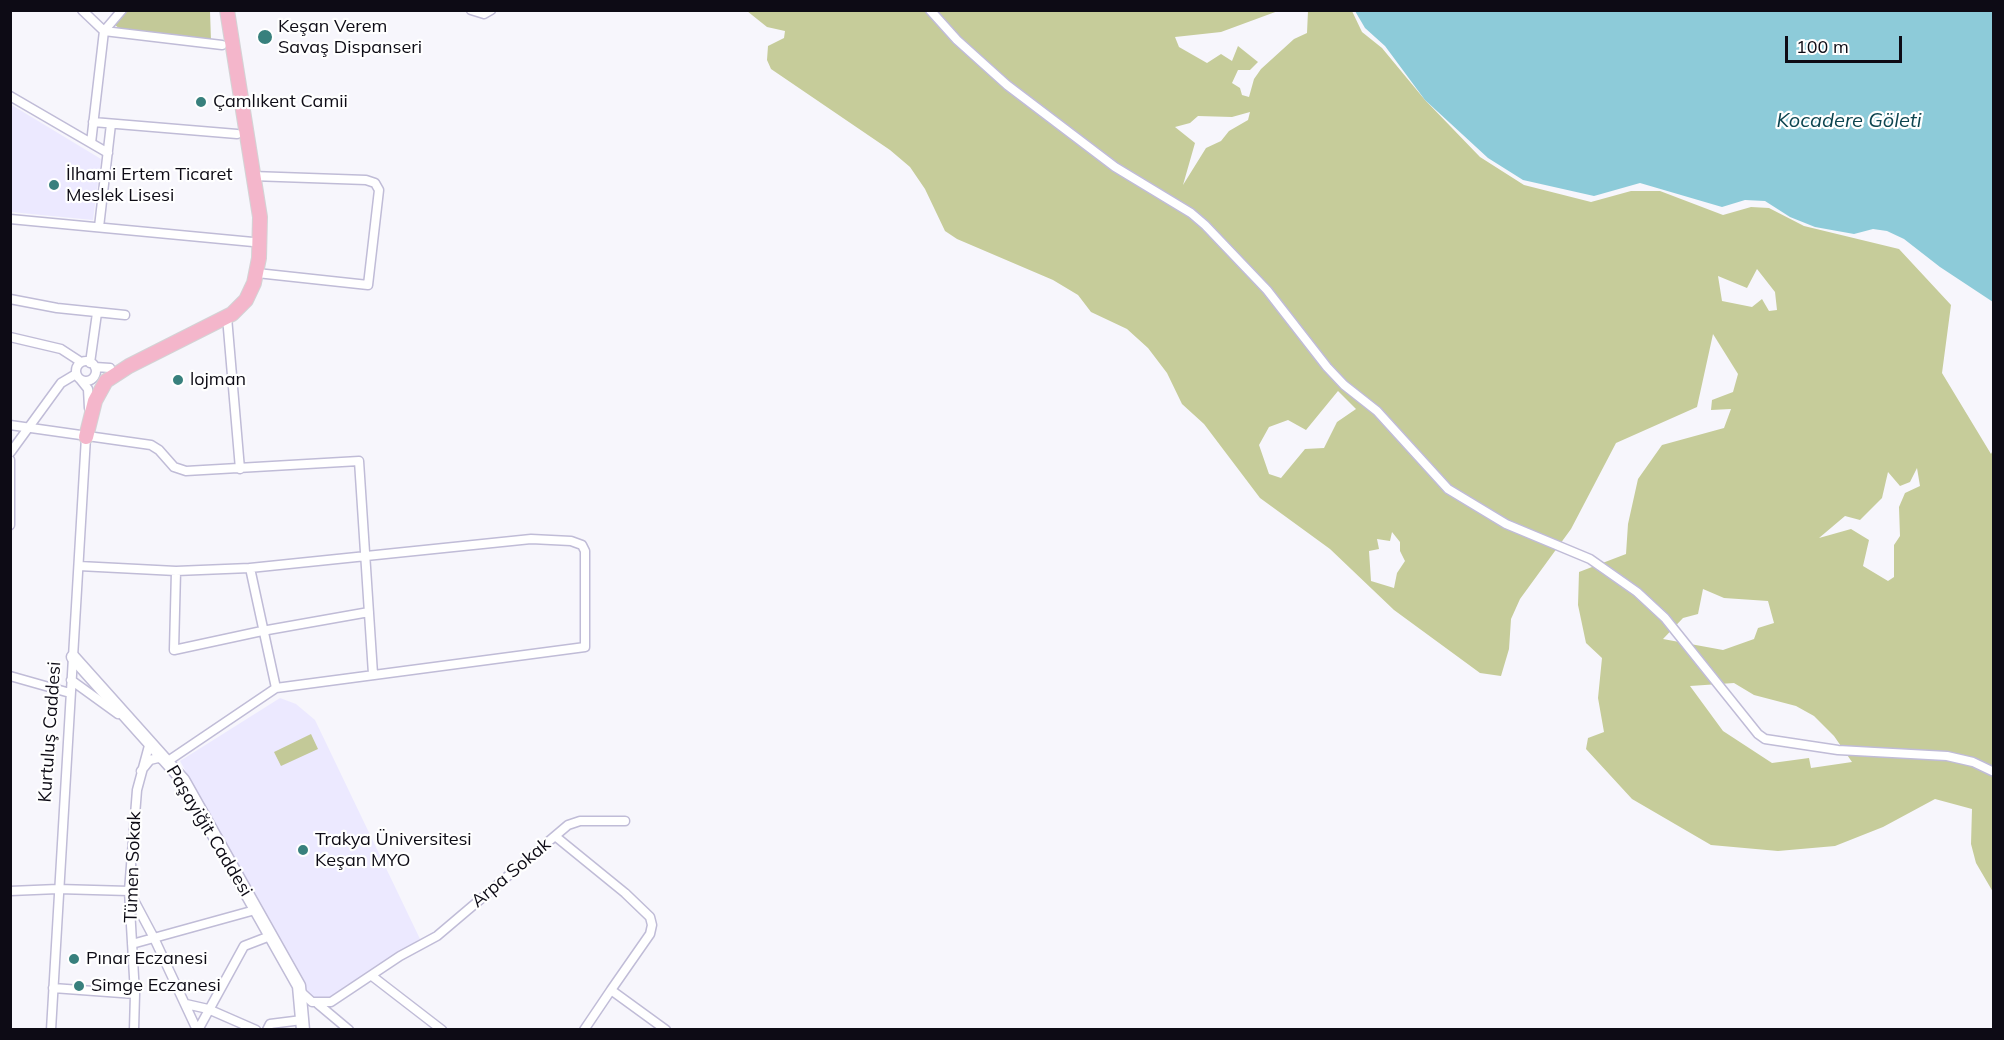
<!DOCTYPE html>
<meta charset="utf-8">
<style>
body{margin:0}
#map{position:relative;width:2004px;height:1040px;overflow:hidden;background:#f7f6fc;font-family:Mulish,sans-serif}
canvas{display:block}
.frame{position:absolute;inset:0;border:12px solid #0d0b15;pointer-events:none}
.scale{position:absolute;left:1785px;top:36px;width:117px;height:27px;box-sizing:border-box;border:3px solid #0d0b15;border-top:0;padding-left:8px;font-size:18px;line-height:21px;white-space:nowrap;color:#0d0b15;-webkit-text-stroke:4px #fff;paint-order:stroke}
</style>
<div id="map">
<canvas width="2004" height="1040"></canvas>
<div class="frame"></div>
<div class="scale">100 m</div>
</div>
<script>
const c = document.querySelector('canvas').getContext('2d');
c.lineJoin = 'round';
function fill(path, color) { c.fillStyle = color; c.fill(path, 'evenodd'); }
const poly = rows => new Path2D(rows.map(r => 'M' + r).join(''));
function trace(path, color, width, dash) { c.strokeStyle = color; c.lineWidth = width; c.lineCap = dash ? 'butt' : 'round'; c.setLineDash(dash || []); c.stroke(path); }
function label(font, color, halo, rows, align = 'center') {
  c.font = font + ' Mulish,sans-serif'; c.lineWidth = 4.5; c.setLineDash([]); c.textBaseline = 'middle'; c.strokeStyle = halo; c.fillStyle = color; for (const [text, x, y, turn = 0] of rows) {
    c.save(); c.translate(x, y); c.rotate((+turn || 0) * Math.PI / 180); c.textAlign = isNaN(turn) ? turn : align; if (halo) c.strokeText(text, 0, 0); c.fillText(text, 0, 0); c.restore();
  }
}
const built = poly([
 [10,104,101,159,93,220,11,212],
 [280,698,296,704,315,720,420,939,328,998,315,999,309,994,180,761]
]);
const green = poly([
 [127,11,210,11,211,41,124,32,115,25],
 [311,734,318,749,281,766,274,752]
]);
const forest = poly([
 [747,11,1278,11,1221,32,1175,37,1179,47,1207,63,1221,54,1232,61,1238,46,1258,62,1250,70,1238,70,1232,83,1240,88,1242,95,1249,97,1254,79,1261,69,1294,39,1307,33,1308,11,1352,11,1362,32,1382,48,1425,100,1480,157,1524,185,1591,202,1631,191,1660,191,1723,215,1751,207,1769,208,1804,226,1899,249,1951,305,1942,373,1991,454,1993,450,1993,892,1976,863,1971,844,1972,809,1935,799,1883,827,1835,846,1778,851,1711,845,1632,799,1586,749,1588,738,1604,732,1598,698,1602,658,1586,643,1578,605,1579,572,1626,554,1628,524,1638,479,1662,445,1724,428,1731,409,1711,410,1712,400,1733,392,1738,374,1713,334,1697,407,1616,443,1571,529,1520,599,1511,619,1509,649,1501,676,1480,673,1394,610,1330,549,1260,498,1204,424,1182,404,1167,373,1148,348,1127,329,1091,312,1078,295,1053,280,957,239,945,231,925,189,910,167,890,150,771,69,767,60,768,46,784,38,785,31,767,27],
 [1250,112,1248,120,1229,131,1221,141,1206,148,1183,185,1195,143,1175,127,1190,123,1198,116,1232,117],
 [1757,269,1775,292,1777,310,1769,311,1762,299,1752,307,1722,301,1718,276,1747,288],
 [1338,391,1356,409,1337,422,1324,448,1305,449,1281,478,1269,474,1259,445,1269,427,1288,420,1306,430],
 [1917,468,1920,486,1905,493,1899,507,1900,536,1894,545,1894,577,1888,581,1863,566,1869,540,1851,529,1819,538,1845,516,1860,520,1882,498,1888,472,1900,486,1910,482],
 [1392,532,1400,542,1400,551,1405,561,1397,573,1394,588,1371,581,1369,551,1379,549,1377,539,1390,541],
 [1703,589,1724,598,1768,601,1774,623,1758,628,1754,639,1723,650,1663,639,1683,618,1698,614],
 [1734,683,1754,695,1796,706,1814,716,1834,736,1852,762,1811,768,1809,758,1772,763,1723,731,1690,686]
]);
const water = poly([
 [1355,11,1993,11,1993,302,1940,267,1904,239,1887,231,1873,229,1854,234,1815,227,1790,217,1765,201,1745,200,1722,207,1640,183,1594,196,1523,180,1488,158,1425,100,1385,46,1365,28]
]);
const street = poly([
 [82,10,104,31,222,45],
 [471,10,484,14,491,10],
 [930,10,957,40,1007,85,1115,167,1191,213,1205,225,1267,290,1327,367,1344,385,1377,411,1448,489,1506,524,1590,559,1637,592,1665,618,1758,734,1765,739,1838,750,1947,756,1973,762,1994,772],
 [10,96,108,153],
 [93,122,237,134],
 [91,143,104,31,122,10],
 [252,176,366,180,375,183,379,190,368,285,257,273],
 [10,219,253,242],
 [99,227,111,124],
 [10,299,57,308,125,315],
 [227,317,240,469],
 [10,337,61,349,81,362],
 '76 371a10 10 0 1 1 20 0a10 10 0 1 1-20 0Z',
 [90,363,97,313],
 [95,367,110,368],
 [80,379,88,389,89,408],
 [10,425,151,445,159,450,174,467,186,471,359,461,373,674],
 [10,453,61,383,76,374],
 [10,460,10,525],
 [79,566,176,571,250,568,531,539,571,541,582,545,585,551,585,647,276,688,168,761,158,758,150,760,141,771],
 [250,568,276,688],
 [176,571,174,650,262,631,369,612],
 [10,676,70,693],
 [71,680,118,714],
 [555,836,568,825,580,821,625,821],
 [10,891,58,889,129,891,154,938,197,1030],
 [132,944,255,910],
 [372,976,442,1030],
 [53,988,135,994],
 [301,992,312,1002,331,1002,400,956,437,936,555,836,625,893,650,917,652,925,650,934,611,990,666,1030],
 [186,1004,208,1009,256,1030],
 [318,1004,349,1030],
 [51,1030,86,437],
 [134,1030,135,994,129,891,137,790,150,742],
 [198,1030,244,946,270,936],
 [267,1030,270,1024,302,1020],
 [584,1030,611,990]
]);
const secondary = poly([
 [73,657,183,780,299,986,303,1030]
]);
const primary = poly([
 [86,437,95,401,106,381,129,366,232,314,246,300,254,283,259,258,260,217,227,10]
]);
const markers = [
 [265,37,8,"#38807d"],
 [201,102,6,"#38807d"],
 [54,185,6,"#38807d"],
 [178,380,6,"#38807d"],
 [303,850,6,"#38807d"],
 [74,959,6,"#38807d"],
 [79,986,6,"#38807d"]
];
const poiNames = [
 ["Keşan Verem",278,27],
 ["Savaş Dispanseri",278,48],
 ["Çamlıkent Camii",213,102],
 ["İlhami Ertem Ticaret",66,175],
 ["Meslek Lisesi",66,196],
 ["lojman",190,380],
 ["Trakya Üniversitesi",315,840],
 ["Keşan MYO",315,861],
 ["Pınar Eczanesi",86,959],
 ["Simge Eczanesi",91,986]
];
const streetNames = [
 ["Kurtuluş Caddesi",50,732,-86],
 ["Paşayiğit Caddesi",209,831,59],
 ["Tümen Sokak",133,867,-88],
 ["Arpa Sokak",511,873,-40]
];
const waterNames = [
 ["Kocadere Göleti",1849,121]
];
fill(built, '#ece9ff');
fill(green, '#c3c998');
fill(forest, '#c6cc9a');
fill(water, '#8dcbd9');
trace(street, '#c0bcd7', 11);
trace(secondary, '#c0bcd7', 15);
trace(primary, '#d3d3d5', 16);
trace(street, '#fff', 8);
trace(secondary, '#fff', 12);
trace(primary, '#f4b6cb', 14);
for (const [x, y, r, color] of markers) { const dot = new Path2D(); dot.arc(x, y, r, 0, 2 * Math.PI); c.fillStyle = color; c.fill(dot); trace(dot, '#fff', 2); }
label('18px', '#0d0b15', '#fff', poiNames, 'left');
label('18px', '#0d0b15', '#fff', streetNames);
label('italic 20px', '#0d4550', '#fff', waterNames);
</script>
